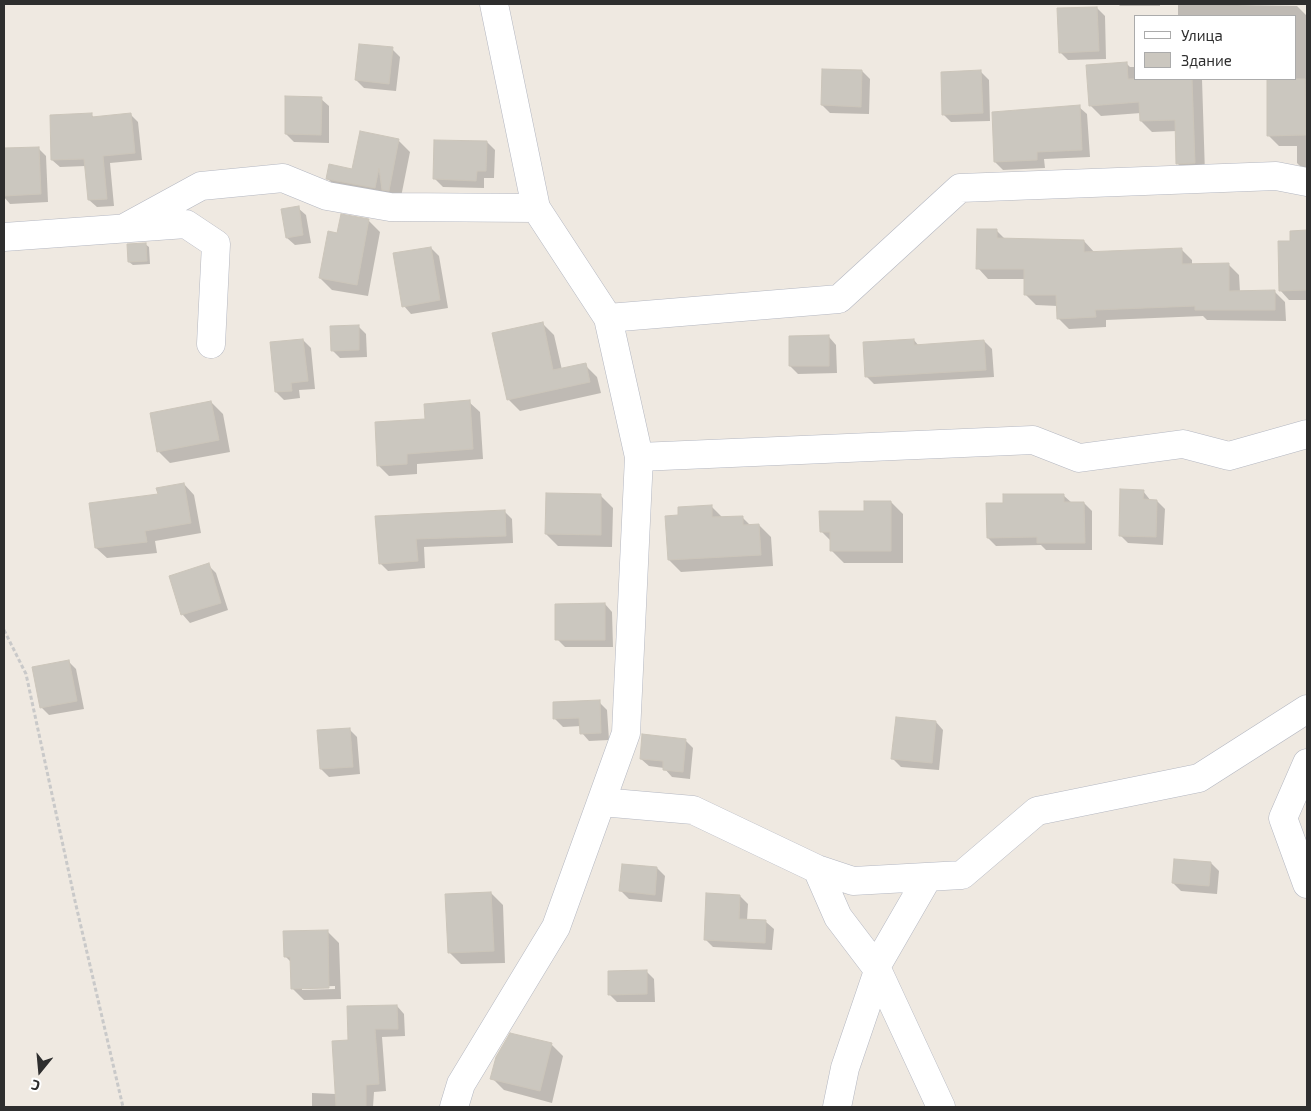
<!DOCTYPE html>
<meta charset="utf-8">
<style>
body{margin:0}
#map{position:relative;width:1311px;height:1111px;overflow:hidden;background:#efe9e1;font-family:"Exo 2",sans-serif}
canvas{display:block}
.frame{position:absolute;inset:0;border:5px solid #2e2e2e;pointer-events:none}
.legend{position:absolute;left:1134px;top:15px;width:162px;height:65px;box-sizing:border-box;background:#fff;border:1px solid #ababab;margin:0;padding:6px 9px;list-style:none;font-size:15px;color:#2e2e2e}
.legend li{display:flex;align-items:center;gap:10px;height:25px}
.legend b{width:25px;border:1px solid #ababab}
.north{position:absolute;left:15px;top:1046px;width:50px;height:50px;-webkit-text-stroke:4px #fff;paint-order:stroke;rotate:197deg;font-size:14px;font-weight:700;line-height:20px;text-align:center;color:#2e2e2e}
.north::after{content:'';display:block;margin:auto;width:18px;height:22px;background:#2e2e2e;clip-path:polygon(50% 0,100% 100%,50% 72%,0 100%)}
</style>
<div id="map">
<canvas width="1311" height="1111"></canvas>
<div class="frame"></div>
<ul class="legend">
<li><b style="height:6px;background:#fff"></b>Улица</li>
<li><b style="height:14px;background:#cbc7bf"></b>Здание</li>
</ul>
<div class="north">С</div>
</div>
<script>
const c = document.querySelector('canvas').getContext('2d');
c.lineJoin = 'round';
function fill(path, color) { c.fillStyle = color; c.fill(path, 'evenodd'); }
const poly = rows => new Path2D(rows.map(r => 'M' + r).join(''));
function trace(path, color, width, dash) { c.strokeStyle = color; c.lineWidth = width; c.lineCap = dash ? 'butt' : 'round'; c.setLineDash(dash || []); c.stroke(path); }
const shadow = poly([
 [1118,4,1160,4,1160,6,1120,6],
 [1178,4,1297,6,1307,16,1307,173,1297,163,1297,146,1279,146,1268,135,1268,79,1295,79,1295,16,1178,16],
 [1097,8,1105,16,1106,59,1068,60,1060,52],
 [392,49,400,57,396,91,364,88,356,80],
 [1126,63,1130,67,1135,67,1135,79,1202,79,1205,174,1188,174,1178,164,1177,131,1152,132,1141,121,1141,113,1101,116,1090,105],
 [862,71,870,79,869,114,830,113,822,105],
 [981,72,989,80,990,121,951,122,943,114],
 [321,99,329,106,329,143,294,142,286,134],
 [1079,107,1087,114,1090,157,1044,159,1045,168,1003,170,995,162],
 [91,114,94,118,130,114,138,122,142,160,110,163,114,206,97,207,89,200,86,166,60,167,52,160],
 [398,140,410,152,400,202,339,190,327,178,353,171],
 [487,142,495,150,494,178,484,178,484,188,443,187,435,179],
 [38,148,46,156,48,202,10,204,4,197,4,150],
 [298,208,306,215,311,243,295,245,287,238],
 [368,220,380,232,368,296,332,290,320,278,338,234],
 [996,230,1006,240,1084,241,1095,253,1181,249,1192,260,1192,265,1228,264,1239,275,1240,292,1274,291,1285,302,1286,321,1207,320,1203,316,1106,320,1106,327,1069,329,1058,318,1058,306,1036,305,1025,294,1025,279,988,279,978,268],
 [1291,232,1307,232,1307,300,1289,300,1280,290,1292,243],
 [145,244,149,247,150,264,133,265,129,262],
 [431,248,439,256,448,308,411,314,404,306],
 [542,323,554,335,562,370,585,365,597,377,601,393,520,411,508,399],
 [358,326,366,334,367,357,340,358,332,350],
 [829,337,836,345,837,373,798,374,790,366],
 [303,340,311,348,315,389,299,390,300,398,284,400,276,392],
 [914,340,919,346,984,341,992,349,994,377,874,384,866,376],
 [211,402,223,414,230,452,170,463,158,451],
 [469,402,480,412,483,459,417,464,417,474,389,476,378,465,426,420],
 [184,484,194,495,201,533,155,541,157,553,107,558,96,548,159,496],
 [1143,491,1151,501,1157,501,1165,509,1163,545,1128,543,1120,535],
 [1063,495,1072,503,1084,503,1092,511,1092,550,1046,550,1041,545,996,546,988,538,1005,504],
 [601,496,613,508,612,547,558,546,546,534],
 [891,502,903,514,903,563,844,563,832,551,832,542,821,531],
 [711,506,723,518,742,517,751,526,759,525,771,537,773,566,681,572,669,560,680,517],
 [504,511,512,519,513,543,424,547,425,568,388,571,380,563,377,517],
 [208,565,216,573,228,610,190,623,183,615,170,577],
 [605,604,612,612,613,647,565,647,557,639],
 [68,661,76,669,84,709,49,715,41,707],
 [599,702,607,710,609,740,589,741,582,733,581,726,563,727,555,719],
 [936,722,943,730,939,770,901,767,893,759],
 [349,729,357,737,360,774,329,777,321,769],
 [685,740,693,748,690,779,672,777,664,768,649,766,641,759],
 [1211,863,1219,871,1217,894,1181,891,1173,883],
 [657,868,665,876,662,902,629,899,621,891],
 [491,893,503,905,505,963,461,964,449,952],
 [740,896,748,904,747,920,766,922,774,929,772,950,713,947,705,939],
 [327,931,339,943,341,999,304,1000,292,988,292,963,285,956],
 [335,986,335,989,302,990,302,987],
 [646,971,654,979,655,1002,617,1002,610,995],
 [397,1006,404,1014,405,1036,382,1037,386,1091,374,1092,373,1107,312,1107,312,1093,336,1094,350,1042],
 [551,1044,563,1056,552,1103,504,1090,492,1078]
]);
const building = poly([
 [1097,7,1099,51,1059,53,1057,8,1097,7],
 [359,44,393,47,389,84,355,80,359,44],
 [1127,62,1128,79,1192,79,1195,163,1176,164,1175,120,1140,121,1139,102,1089,106,1086,65,1127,62],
 [822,69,862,70,861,107,821,105,822,69],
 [981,70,983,113,942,115,941,72,981,70],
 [1267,79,1305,79,1306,135,1267,136,1267,79],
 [285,96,322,97,321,135,285,134,285,96],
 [1080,105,1082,150,1037,152,1037,160,994,162,992,112,1080,105],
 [92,113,92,117,131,113,135,153,103,156,107,199,88,200,84,159,51,160,50,115,92,113],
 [360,131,399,139,389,191,382,190,379,168,375,188,326,179,329,164,352,169,360,131],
 [434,140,487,141,486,171,477,171,476,181,433,179,434,140],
 [39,147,41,194,4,196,4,148,39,147],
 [299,206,303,235,286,238,281,209,299,206],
 [341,214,369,219,357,285,319,278,328,231,337,233,341,214],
 [977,229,997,229,997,238,1084,240,1084,252,1182,248,1182,264,1229,263,1229,291,1275,290,1275,310,1195,310,1195,306,1095,310,1096,317,1057,319,1056,295,1024,295,1024,269,976,269,977,229],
 [1307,230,1307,290,1279,291,1278,241,1290,241,1290,231,1307,230],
 [146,243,147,261,128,262,127,244,146,243],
 [431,247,440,300,402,307,393,253,431,247],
 [543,322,553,370,586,363,590,382,507,400,492,333,543,322],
 [359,325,359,350,331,351,330,326,359,325],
 [829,335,829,366,789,366,789,336,829,335],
 [303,339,308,381,291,383,292,391,275,392,270,342,303,339],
 [914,339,914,345,984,340,986,370,865,377,863,342,914,339],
 [470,400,473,449,407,454,407,464,377,466,375,422,425,419,424,404,470,400],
 [211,401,219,440,157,452,150,413,211,401],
 [184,483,191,523,145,531,147,542,95,548,89,503,158,494,156,488,184,483],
 [1120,489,1144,490,1143,499,1157,500,1156,537,1119,536,1120,489],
 [546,493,601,494,601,535,545,534,546,493],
 [1003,494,1064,494,1064,502,1084,502,1085,543,1037,543,1037,537,987,538,986,503,1003,503,1003,494],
 [864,501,891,501,891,551,830,551,830,532,820,532,819,511,864,511,864,501],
 [712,505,712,517,743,516,743,525,759,524,761,555,668,560,665,516,678,515,678,507,712,505],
 [505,510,506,536,416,539,418,561,379,564,375,516,505,510],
 [209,563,221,603,181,615,169,576,209,563],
 [605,603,605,640,555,640,555,604,605,603],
 [69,660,77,701,40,708,32,667,69,660],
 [600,700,601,733,580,734,579,718,553,719,553,702,600,700],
 [896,717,936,721,932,763,891,759,896,717],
 [350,728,353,767,320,769,317,730,350,728],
 [642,734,686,739,683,772,663,770,663,761,640,759,642,734],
 [1174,859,1211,862,1209,886,1172,883,1174,859],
 [622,864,657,867,655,895,619,891,622,864],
 [491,892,494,951,448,953,445,894,491,892],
 [706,893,740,895,739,919,766,920,765,943,704,940,706,893],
 [328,930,329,988,291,989,290,957,284,957,283,931,328,930],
 [647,970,647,994,608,995,608,971,647,970],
 [397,1005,398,1029,375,1029,379,1084,366,1085,366,1107,336,1107,332,1041,348,1040,347,1006,397,1005],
 [510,1033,552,1043,540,1091,490,1079,496,1057,510,1033]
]);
const path = poly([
 [4,630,26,674,75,901,123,1107]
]);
const minor = poly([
 [126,227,201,186,283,178,327,196,390,207,536,208,494,4],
 [4,237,186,224,216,244,211,344],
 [608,318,839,299,960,188,1276,176,1307,182],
 [639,457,1033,440,1079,458,1183,444,1229,456,1307,434],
 [1307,763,1283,818,1307,884],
 [601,802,693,810,817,869,853,881,962,875,1037,811,1199,778,1307,709],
 [817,869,838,917,876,967],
 [928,877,876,967,941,1107],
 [454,1107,461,1084,556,927,626,733,639,457,608,318,536,208],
 [837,1107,845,1068,878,971]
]);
fill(shadow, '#0003');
fill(building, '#cbc7bf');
trace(building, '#cbc5ba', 1);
trace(minor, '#b4b7c1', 29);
trace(path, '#c9c9c9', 3, [4, 2.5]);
trace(minor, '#fff', 28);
</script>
